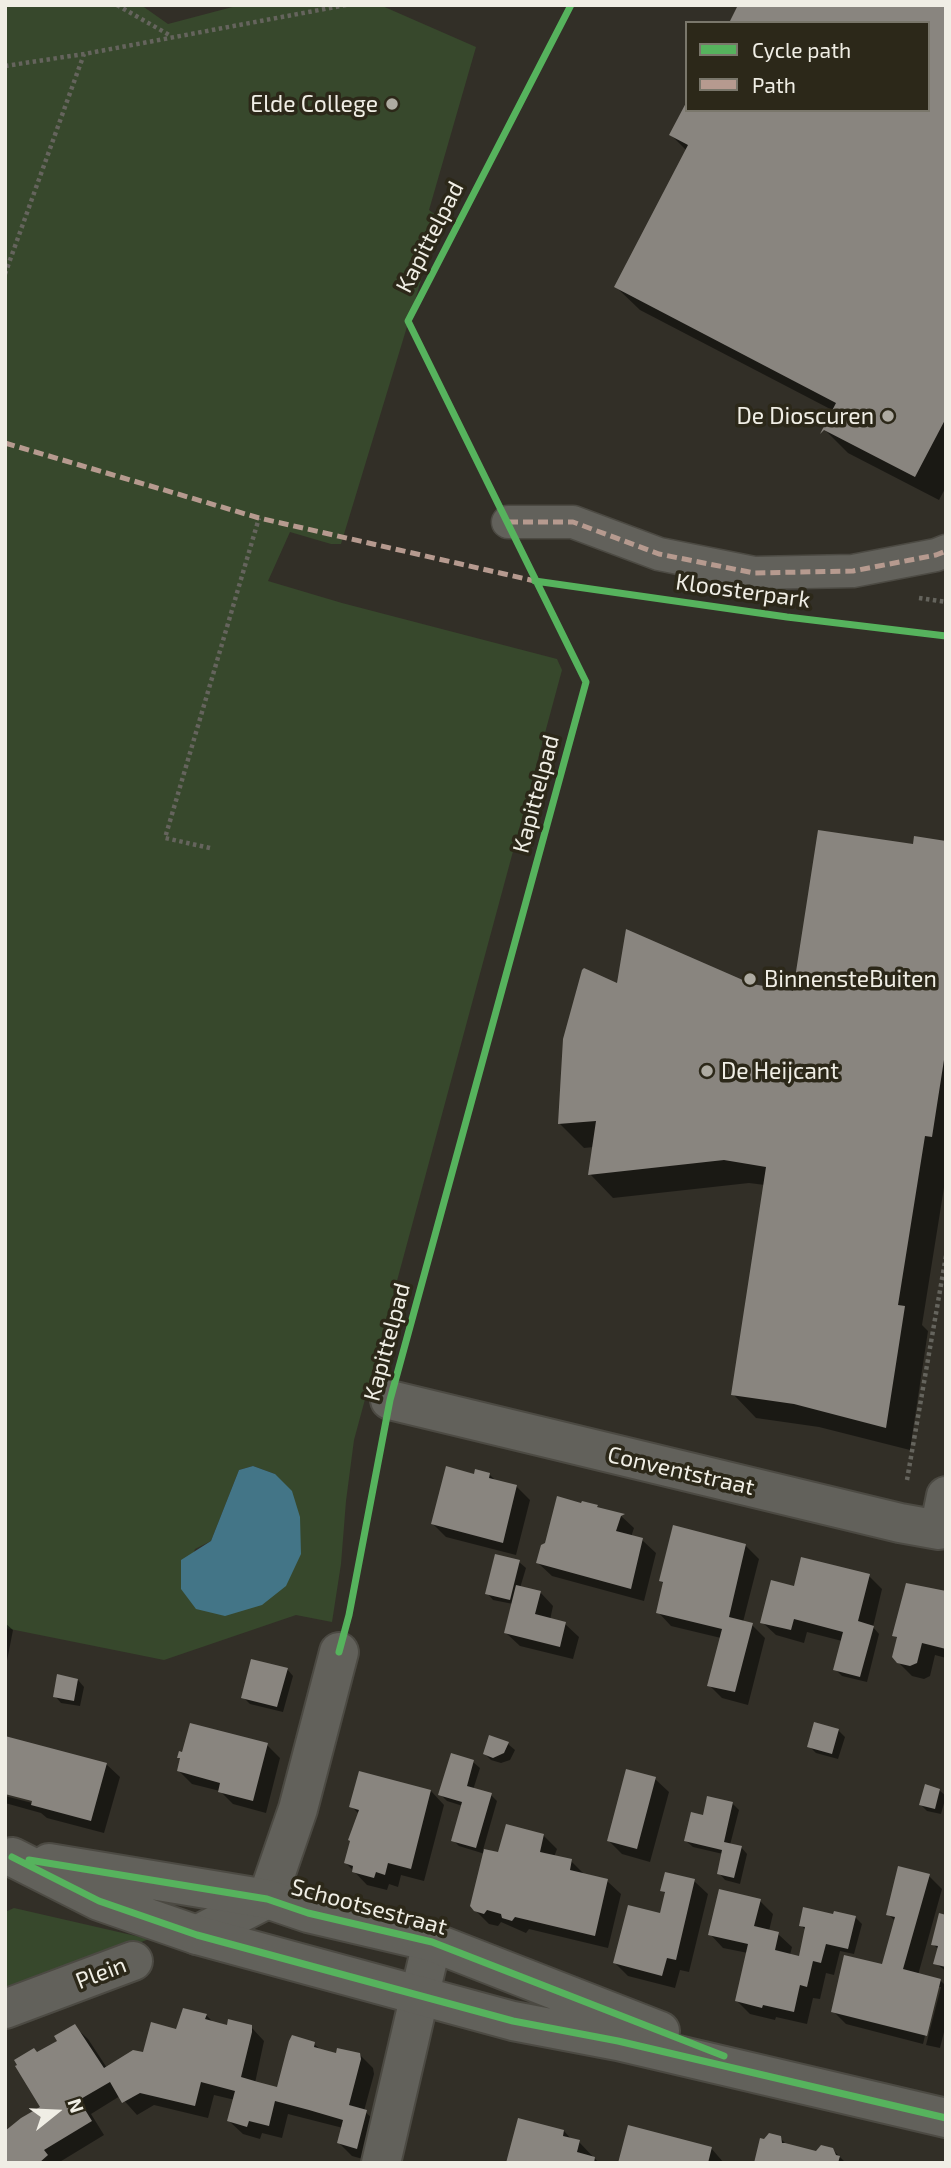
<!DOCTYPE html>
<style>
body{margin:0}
#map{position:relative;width:951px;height:2168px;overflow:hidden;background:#322f27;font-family:"Exo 2",sans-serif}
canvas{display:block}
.frame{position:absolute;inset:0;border:7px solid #f0eee5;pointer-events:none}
.legend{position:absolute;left:685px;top:21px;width:245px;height:91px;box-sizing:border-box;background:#2c2819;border:2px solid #7a776b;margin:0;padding:9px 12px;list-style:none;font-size:21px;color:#f0eee5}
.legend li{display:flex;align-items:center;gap:14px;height:35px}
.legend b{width:35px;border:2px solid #7a776b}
.north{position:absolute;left:21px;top:2077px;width:70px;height:70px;-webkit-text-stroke:5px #2c2819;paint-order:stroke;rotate:72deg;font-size:19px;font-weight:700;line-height:28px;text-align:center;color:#f0eee5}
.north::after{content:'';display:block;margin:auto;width:24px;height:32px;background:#f0eee5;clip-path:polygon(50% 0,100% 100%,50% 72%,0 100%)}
</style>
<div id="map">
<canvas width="951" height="2168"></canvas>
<div class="frame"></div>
<ul class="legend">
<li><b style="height:9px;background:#56b35d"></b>Cycle path</li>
<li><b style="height:9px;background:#b69a8f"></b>Path</li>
</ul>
<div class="north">N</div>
</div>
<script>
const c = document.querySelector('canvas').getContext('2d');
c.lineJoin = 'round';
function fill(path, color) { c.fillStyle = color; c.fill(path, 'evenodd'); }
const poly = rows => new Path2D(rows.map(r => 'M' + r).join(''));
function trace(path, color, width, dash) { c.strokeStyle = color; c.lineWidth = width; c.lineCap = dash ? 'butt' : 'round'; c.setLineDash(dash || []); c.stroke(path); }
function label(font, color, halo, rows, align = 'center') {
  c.font = font + ' "Exo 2",sans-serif'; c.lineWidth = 7; c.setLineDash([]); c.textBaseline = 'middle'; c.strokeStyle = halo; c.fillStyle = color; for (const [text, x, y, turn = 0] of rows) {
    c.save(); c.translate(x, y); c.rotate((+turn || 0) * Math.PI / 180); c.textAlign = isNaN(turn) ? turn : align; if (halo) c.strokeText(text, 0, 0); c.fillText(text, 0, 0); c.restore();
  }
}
const green = poly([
 [5,5,141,5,168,24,240,5,380,5,476,47,429,210,440,218,341,544,331,544,290,532,268,581,342,603,557,659,562,670,354,1440,346,1501,341,1564,332,1622,296,1615,164,1660,5,1628],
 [253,1466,275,1474,181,1589,195,1549,211,1541,239,1470],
 [14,1908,149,1939,5,1994,5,1912]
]);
const water = poly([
 [253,1466,275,1474,292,1491,300,1517,301,1554,286,1586,262,1605,225,1616,196,1609,181,1589,181,1560,211,1541,239,1470]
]);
const shadow = poly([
 [946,5,946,487,939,500,848,453,824,429,834,411,640,310,616,287,687,151,671,135,687,110,928,110,928,23],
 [946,842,946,1175,922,1325,928,1331,910,1450,819,1427,756,1418,733,1394,765,1185,749,1183,613,1198,590,1174,594,1147,584,1148,560,1124,564,1039,619,986,751,986,795,993,915,846],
 [489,1474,496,1481,516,1486,530,1500,516,1555,446,1537,433,1524,475,1476],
 [600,1510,620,1515,634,1528,631,1537,642,1540,656,1553,644,1601,552,1576,538,1563],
 [746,1546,759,1559,743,1622,752,1625,765,1638,748,1705,722,1698,709,1685,721,1638,671,1626,658,1612,664,1584,661,1581],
 [519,1562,526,1568,520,1588,540,1592,553,1606,550,1620,565,1624,579,1637,573,1659,520,1646,506,1633,513,1604,493,1600,487,1593],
 [869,1576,882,1589,873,1627,879,1634,867,1682,842,1676,835,1669,842,1641,807,1632,804,1643,776,1635,762,1622,795,1588],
 [946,1593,946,1658,935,1655,930,1676,924,1679,912,1676,898,1662,898,1639,894,1635],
 [5,1623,13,1630,5,1671],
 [287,1669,293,1676,283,1712,250,1704,243,1697],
 [78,1680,84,1687,80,1706,61,1703,55,1696],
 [838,1730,845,1737,838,1759,816,1753,809,1746],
 [490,1737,508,1744,515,1750,510,1760,501,1763,491,1760,485,1754],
 [267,1745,280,1758,266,1813,233,1804,220,1791,192,1784,179,1771,182,1760,179,1757],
 [473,1762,480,1768,473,1790,491,1795,497,1801,483,1850,500,1854,543,1835,557,1849,554,1857,571,1861,584,1874,607,1881,621,1894,608,1948,529,1929,526,1933,501,1922,498,1926,489,1924,475,1910,485,1854,459,1846,453,1840,463,1806,447,1801,440,1794],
 [106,1764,120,1777,104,1833,47,1818,41,1813,5,1803,5,1796,40,1805],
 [655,1779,669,1792,650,1862,622,1854,609,1841],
 [939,1790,946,1796,941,1814,927,1811,921,1805],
 [431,1791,444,1805,424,1881,401,1875,398,1887,389,1884,387,1890,367,1885,346,1863,359,1814,351,1806],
 [732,1803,739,1810,730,1845,741,1847,747,1854,740,1884,725,1880,719,1873,723,1854,693,1847,686,1841,705,1817],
 [929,1876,942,1889,918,1975,940,1980,946,1986,946,2024,940,2048,926,2045,941,1987,937,1987,923,2044,846,2024,833,2011,884,1966,896,1922,888,1914],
 [694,1881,708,1894,689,1972,680,1970,675,1988,628,1976,615,1963,661,1915,666,1894,662,1890],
 [760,1901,773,1914,769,1931,778,1934,792,1947,790,1955,800,1958,806,1931,801,1925,856,1918,862,1924,854,1954,840,1951,834,1975,826,1973,820,1999,813,1998,807,2024,776,2017,775,2020,750,2014,737,2001,748,1953,723,1948,710,1934],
 [946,1917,946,1971,935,1963,938,1949,933,1944],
 [206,2015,214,2023,229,2027,251,2027,264,2041,255,2083,278,2089,314,2044,322,2051,337,2055,360,2055,373,2068,374,2074,364,2111,380,2125,370,2161,352,2156,339,2143,343,2128,288,2114,282,2138,262,2133,260,2139,243,2134,229,2121,235,2100,214,2095,208,2118,154,2105,137,2115,120,2096,91,2114,104,2135,58,2163,5,2163,42,2107,38,2054,59,2042,74,2026,88,2039,107,2068,144,2054,177,2031],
 [564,2131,572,2140,579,2142,599,2163,508,2163],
 [780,2138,788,2146,817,2152,832,2149,846,2163,756,2163],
 [711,2148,724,2163,620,2163]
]);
const building = poly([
 [738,5,946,5,946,418,915,477,824,430,820,434,836,403,614,287,688,145,669,135,687,101,687,110,928,110,928,23,729,23],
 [818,830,913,844,914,836,946,841,946,1047,932,1137,925,1136,898,1305,905,1306,886,1428,794,1404,731,1395,766,1167,724,1160,588,1175,596,1121,558,1124,563,1039,582,970,584,968,617,983,626,929,752,984,793,991],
 [446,1466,474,1474,475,1469,490,1473,489,1478,517,1485,503,1543,431,1524],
 [557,1496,581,1503,582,1501,598,1505,597,1507,625,1514,621,1516,616,1531,643,1538,631,1589,536,1563,541,1545,545,1543],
 [673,1525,746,1544,729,1617,753,1623,735,1692,707,1686,722,1629,656,1613,663,1582,659,1581],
 [495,1554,520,1560,510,1600,485,1594],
 [801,1557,870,1574,858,1621,874,1626,860,1677,833,1670,843,1632,794,1619,791,1630,760,1623,771,1580,794,1586],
 [906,1583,946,1591,946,1649,922,1643,917,1663,910,1666,897,1663,892,1657,897,1637,892,1636],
 [516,1585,541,1591,535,1614,566,1622,560,1647,504,1633],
 [251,1659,288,1668,277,1707,241,1698],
 [57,1674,78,1679,74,1701,53,1697],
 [814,1722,839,1729,832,1754,807,1747],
 [190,1723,268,1743,253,1801,218,1792,220,1783,177,1771,180,1758,177,1758,179,1751,182,1752],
 [489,1735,509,1742,504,1753,493,1758,483,1754],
 [5,1736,107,1763,91,1821,31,1805,32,1801,5,1794],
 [451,1753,474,1760,467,1786,492,1793,476,1848,451,1841,462,1802,438,1795],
 [626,1769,656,1777,637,1849,607,1841],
 [359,1771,431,1790,411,1869,388,1863,385,1875,376,1872,374,1878,352,1872,353,1866,344,1863,350,1841,348,1840,359,1810,349,1807],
 [925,1784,940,1789,935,1809,919,1805],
 [707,1796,733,1802,724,1842,742,1846,734,1878,717,1874,722,1850,684,1841,691,1812,703,1815],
 [506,1824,544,1834,540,1852,572,1859,570,1870,608,1879,595,1936,515,1917,512,1921,502,1918,501,1914,487,1910,484,1914,474,1911,470,1906,484,1849,498,1852],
 [898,1866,930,1874,903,1969,941,1979,927,2036,831,2012,844,1955,882,1964,895,1917,886,1915],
 [665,1872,695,1879,676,1960,667,1958,662,1976,613,1963,628,1905,660,1913,665,1892,660,1891],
 [719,1889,761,1899,754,1926,779,1932,775,1950,799,1956,805,1927,799,1926,803,1907,833,1914,834,1911,856,1916,848,1949,826,1944,821,1963,813,1961,807,1987,800,1985,794,2012,763,2005,762,2008,735,2001,748,1944,708,1935],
 [939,1913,946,1915,946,1967,933,1964,938,1946,931,1945],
 [183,2008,207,2014,205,2019,227,2025,228,2019,252,2025,252,2032,241,2077,258,2082,277,2087,289,2041,292,2035,315,2042,314,2047,336,2053,337,2048,360,2053,361,2059,349,2105,367,2110,357,2149,337,2143,343,2120,309,2110,275,2101,269,2126,249,2121,247,2127,227,2121,235,2091,201,2082,195,2106,140,2093,122,2103,110,2082,79,2100,92,2121,44,2150,48,2155,39,2163,5,2163,5,2131,21,2118,40,2107,15,2066,17,2065,14,2060,34,2048,37,2052,57,2041,54,2036,75,2024,104,2068,133,2050,143,2052,151,2022,176,2029],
 [518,2118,564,2130,563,2136,580,2140,577,2152,595,2157,594,2163,506,2163],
 [628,2125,712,2147,708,2163,618,2163],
 [769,2133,781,2136,782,2143,785,2143,816,2151,821,2145,833,2148,836,2155,840,2156,838,2163,754,2163,760,2138,764,2139]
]);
const path = poly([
 [117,5,171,36],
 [5,66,84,54,346,5],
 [5,274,84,54],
 [919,598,946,602],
 [210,848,165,838,259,518],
 [907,1480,946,1256]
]);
const pedestrian = poly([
 [508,522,573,522,659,554,754,573,853,571,936,555,946,551]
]);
const minor = poly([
 [390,1400,900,1523,939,1530,946,1496],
 [197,1935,267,1899,298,1809,339,1652],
 [5,2009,133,1961],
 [381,2163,432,1942]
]);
const secondary = poly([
 [12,1857,99,1901,197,1935,513,2021,618,2041,946,2118],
 [49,1863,267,1899,308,1913,432,1942,660,2031]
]);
const quiet = poly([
 [5,443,259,518,535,581],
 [508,522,573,522,659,554,754,573,853,571,936,555,946,551]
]);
const cycleway = poly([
 [535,581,787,617,946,636],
 [339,1652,349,1615,390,1400,586,682,408,321,571,5],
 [12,1857,99,1901,197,1935,513,2021,618,2041,946,2118],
 [29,1860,267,1899,308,1913,432,1942,724,2056]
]);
const markers = [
 [392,104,7,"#aeaba2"],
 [888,416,7,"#aeaba2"],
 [750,979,7,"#aeaba2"],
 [707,1071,7,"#aeaba2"]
];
const poiNames = [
 ["Elde College",378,104],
 ["De Dioscuren",874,416],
 ["BinnensteBuiten",764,979,"left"],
 ["De Heijcant",721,1071,"left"]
];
const streetNames = [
 ["Kapittelpad",430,237,-63],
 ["Kloosterpark",743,591,8],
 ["Kapittelpad",536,794,-75],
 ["Kapittelpad",387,1342,-75],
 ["Conventstraat",681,1471,13],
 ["Schootsestraat",369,1907,15],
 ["Plein",101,1973,-21]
];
fill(green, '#37482c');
fill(water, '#437587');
fill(shadow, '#0007');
fill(building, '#89857f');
trace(pedestrian, '#4c4a43', 35);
trace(minor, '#4c4a43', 42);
trace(secondary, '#4c4a43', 42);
trace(path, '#65645d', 4.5, [3.5, 3.5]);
trace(pedestrian, '#62615b', 32);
trace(minor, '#62615b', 38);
trace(secondary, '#62615b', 38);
trace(quiet, '#b69a8f', 5, [10, 5]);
trace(cycleway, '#56b35d', 7);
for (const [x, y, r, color] of markers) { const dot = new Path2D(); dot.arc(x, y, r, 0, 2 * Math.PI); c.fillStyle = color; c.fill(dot); trace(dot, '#2c2819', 2.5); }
label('23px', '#f0eee5', '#2c2819', poiNames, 'right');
label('23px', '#f0eee5', '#2c2819', streetNames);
</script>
